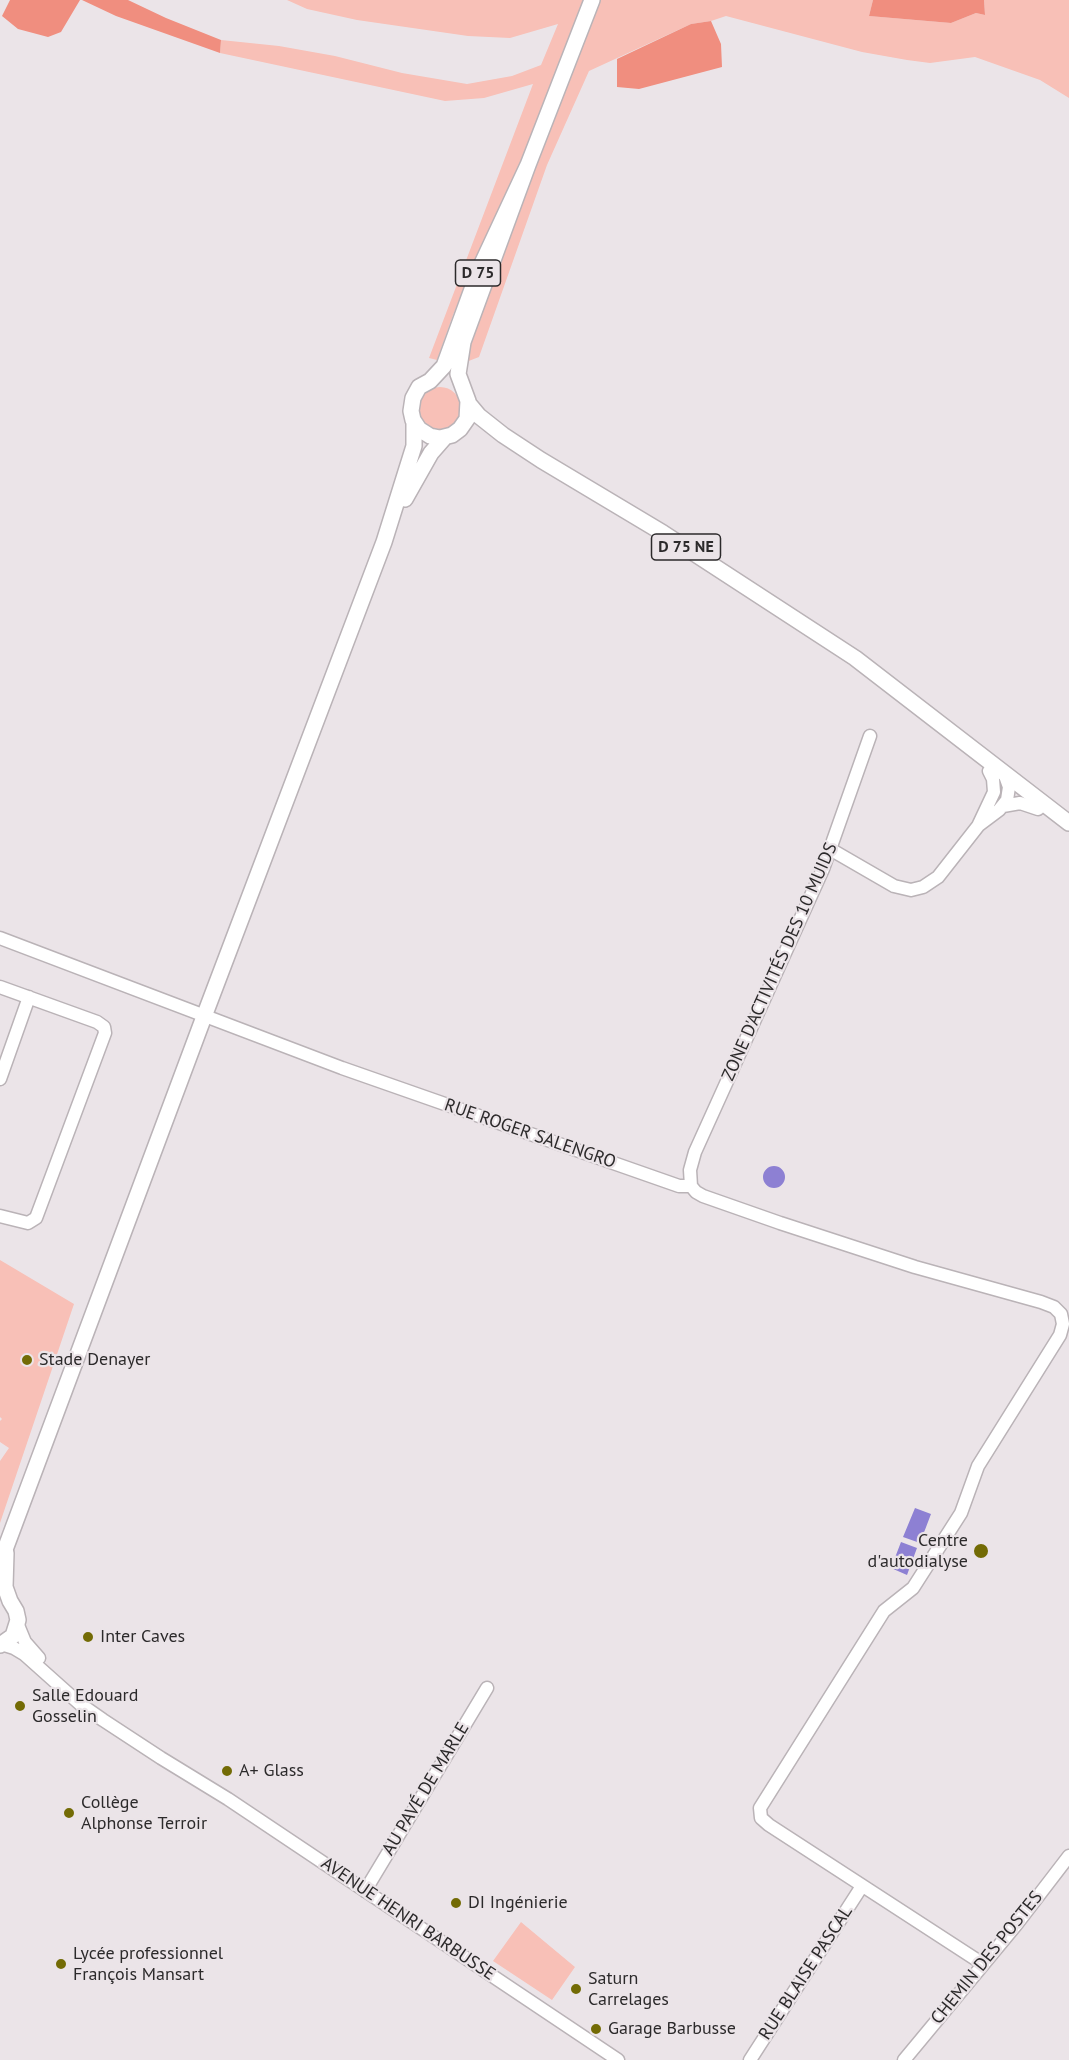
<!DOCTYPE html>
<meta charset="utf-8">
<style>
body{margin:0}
canvas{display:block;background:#ebe4e8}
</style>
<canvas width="1069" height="2060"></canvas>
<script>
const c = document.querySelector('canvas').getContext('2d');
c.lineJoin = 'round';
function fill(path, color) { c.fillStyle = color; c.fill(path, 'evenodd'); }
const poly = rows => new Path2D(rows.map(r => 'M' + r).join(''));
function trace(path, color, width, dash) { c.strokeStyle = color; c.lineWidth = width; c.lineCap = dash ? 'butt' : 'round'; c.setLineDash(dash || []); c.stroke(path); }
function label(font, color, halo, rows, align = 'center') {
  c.font = font + ' "PT Sans",sans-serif'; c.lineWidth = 4.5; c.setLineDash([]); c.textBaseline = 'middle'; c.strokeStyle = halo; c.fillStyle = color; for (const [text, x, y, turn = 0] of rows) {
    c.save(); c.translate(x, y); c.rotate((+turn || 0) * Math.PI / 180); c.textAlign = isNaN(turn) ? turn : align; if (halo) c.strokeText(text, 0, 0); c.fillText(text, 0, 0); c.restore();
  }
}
const green = poly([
 [287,0,873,0,869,16,951,23,976,13,985,15,984,0,1069,0,1069,98,1040,80,975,57,930,63,907,60,862,52,726,16,711,21,691,24,589,71,547,165,479,357,466,362,474,330,504,248,484,240,453,315,437,360,429,358,533,84,484,98,445,101,220,53,221,40,279,46,335,56,402,73,467,84,512,76,541,65,558,24,510,38,468,36,357,20,307,9],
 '419 408a21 21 0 1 1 42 0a21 21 0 1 1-42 0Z',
 [0,1260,74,1304,0,1523,0,1461,9,1448,0,1442,0,1421,2,1419,0,1417],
 [521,1922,575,1967,552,2000,493,1961]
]);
const forest = poly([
 [10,0,80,0,61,32,48,37,18,29,2,16],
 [82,0,128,0,166,18,221,40,220,53,116,16],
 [873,0,984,0,985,15,976,13,951,23,869,16],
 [711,21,721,44,722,67,639,89,617,87,617,59,691,24]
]);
const water = poly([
 '763 1177a11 11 0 1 1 22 0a11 11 0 1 1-22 0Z',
 [915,1508,931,1514,920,1543,903,1537],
 [901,1542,917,1548,907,1575,891,1568]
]);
const minor = poly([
 [1003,806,1020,803,1038,809],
 [979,825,999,810,1007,800,1009,787,1004,773],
 [830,849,894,886,911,890,923,887,938,877,978,826,994,792,993,779,989,771],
 [0,938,342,1068,679,1186,691,1186],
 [0,987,97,1022,104,1027,105,1033,36,1218,28,1223,0,1216],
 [0,1079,29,997],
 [691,1186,696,1192,703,1196,780,1223,915,1267,1041,1302,1054,1307,1061,1314,1063,1324,1060,1335,978,1466,961,1513,913,1588,884,1611,760,1808,761,1818,769,1825,983,1964],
 [691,1186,690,1170,695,1152,823,869,870,736],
 [18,1625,25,1642,39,1658],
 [1,1644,14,1648,24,1654,80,1704,103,1720,161,1758,228,1799,618,2060],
 [365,1891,487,1688],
 [750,2060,862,1886],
 [904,2060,1016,1925,1069,1856]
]);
const major = poly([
 [528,165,479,270,444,366,430,381,419,387,413,398,411,411,413,420,419,429,430,436,440,438,452,435,460,429,467,419,468,401,458,374,463,342,528,165,592,0],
 [469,404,479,416,503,435,541,460,663,533,855,658,1069,823],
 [405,499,431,453,445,437],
 [0,1563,205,1014,384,542,414,446,414,423],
 [0,1645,13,1636,18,1620,16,1611,10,1601,5,1587,6,1553]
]);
const markers = [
 [27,1360,6,"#736b05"],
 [981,1551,8,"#736b05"],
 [88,1637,6,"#736b05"],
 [20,1706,6,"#736b05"],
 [227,1771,6,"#736b05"],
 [69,1813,6,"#736b05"],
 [456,1903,6,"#736b05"],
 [61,1964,6,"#736b05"],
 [576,1989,6,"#736b05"],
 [596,2029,6,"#736b05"]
];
const shields = [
 [478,273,45],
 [686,547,69]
];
const shieldNames = [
 ["D 75",478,273],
 ["D 75 NE",686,547]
];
const streetNames = [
 ["ZONE D'ACTIVITÉS DES 10 MUIDS",780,962,-66],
 ["RUE ROGER SALENGRO",530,1134,19],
 ["AU PAVÉ DE MARLE",426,1789,-59],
 ["AVENUE HENRI BARBUSSE",408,1919,34],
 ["CHEMIN DES POSTES",987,1958,-51],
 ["RUE BLAISE PASCAL",806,1973,-57]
];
const poiNames = [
 ["Stade Denayer",39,1360],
 ["Centre",968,1541,"right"],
 ["d'autodialyse",968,1562,"right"],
 ["Inter Caves",100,1637],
 ["Salle Edouard",32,1696],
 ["Gosselin",32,1717],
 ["A+ Glass",239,1771],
 ["Collège",81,1803],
 ["Alphonse Terroir",81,1824],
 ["DI Ingénierie",468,1903],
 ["Lycée professionnel",73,1954],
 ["François Mansart",73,1975],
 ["Saturn",588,1979],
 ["Carrelages",588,2000],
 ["Garage Barbusse",608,2029]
];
fill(green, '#f8c0b7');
fill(forest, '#f08e7f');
fill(water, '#8d80d3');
trace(minor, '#bab3b7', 15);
trace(major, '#bab3b7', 18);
trace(minor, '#fff', 12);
trace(major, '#fff', 15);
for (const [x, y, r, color] of markers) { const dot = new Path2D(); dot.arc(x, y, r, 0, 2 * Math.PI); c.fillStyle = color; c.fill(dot); trace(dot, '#ebe4e8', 2); }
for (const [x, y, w] of shields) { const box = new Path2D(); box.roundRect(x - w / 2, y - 13, w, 26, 4.5); c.fillStyle = '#ebe4e8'; c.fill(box); trace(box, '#2c2a2b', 1.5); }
label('bold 16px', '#2c2a2b', null, shieldNames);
label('18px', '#2c2a2b', '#ebe4e8', streetNames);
label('18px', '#2c2a2b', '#ebe4e8', poiNames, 'left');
</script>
